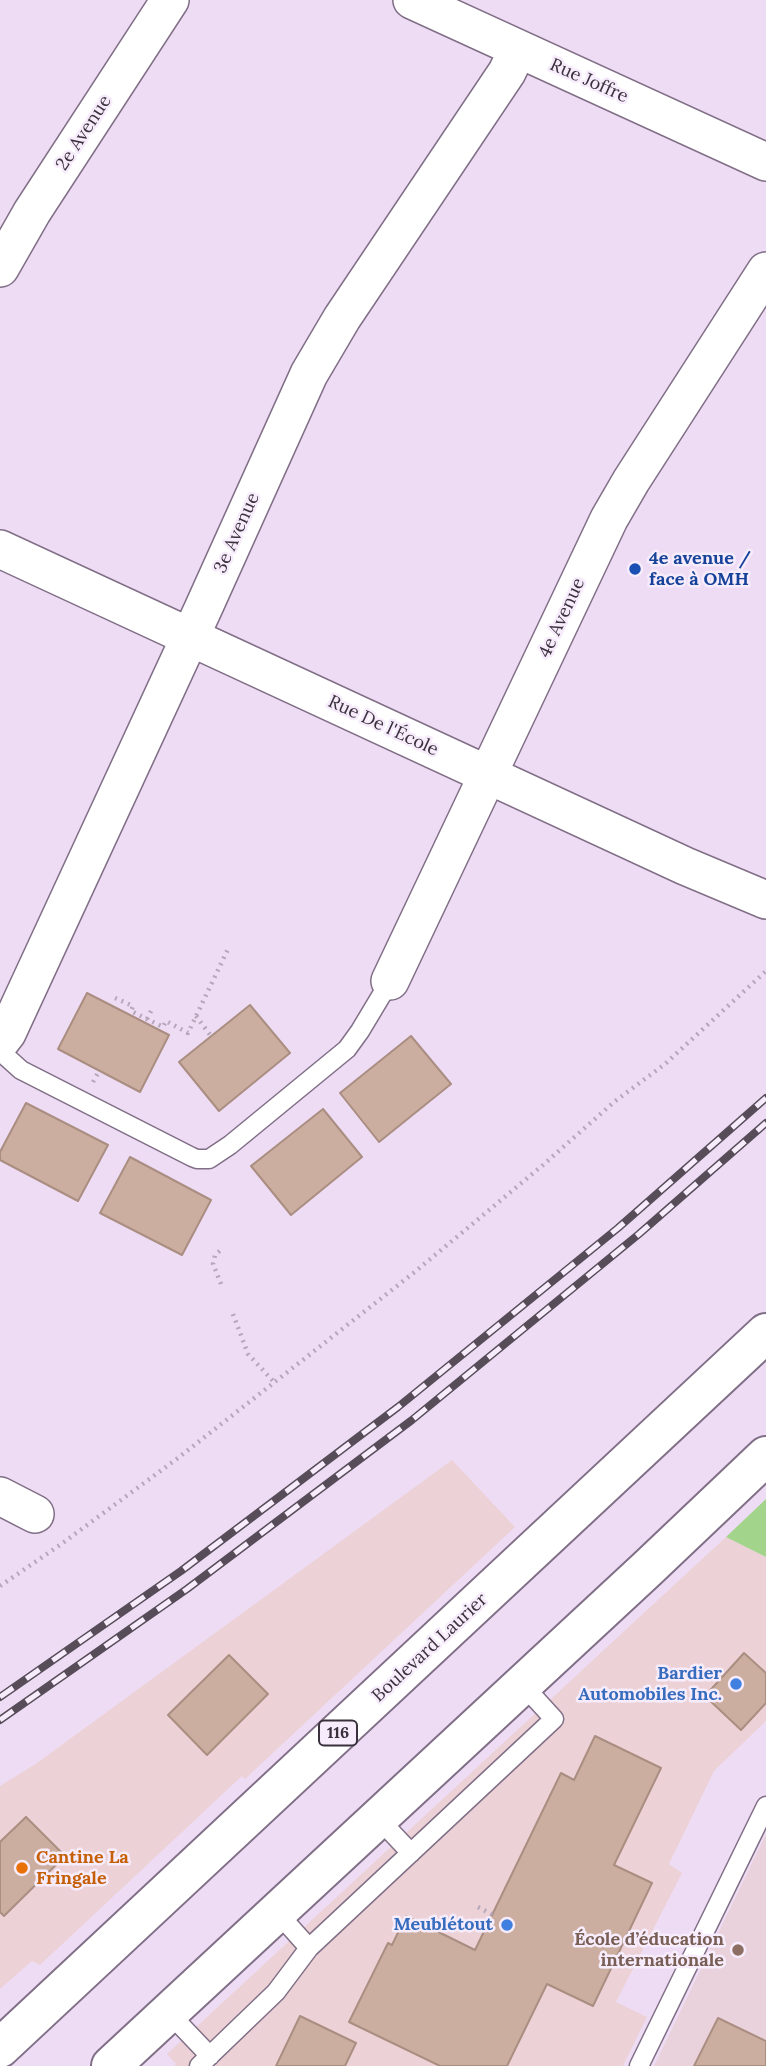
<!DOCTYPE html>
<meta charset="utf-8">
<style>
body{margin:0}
canvas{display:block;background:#eedcf5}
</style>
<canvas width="766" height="2066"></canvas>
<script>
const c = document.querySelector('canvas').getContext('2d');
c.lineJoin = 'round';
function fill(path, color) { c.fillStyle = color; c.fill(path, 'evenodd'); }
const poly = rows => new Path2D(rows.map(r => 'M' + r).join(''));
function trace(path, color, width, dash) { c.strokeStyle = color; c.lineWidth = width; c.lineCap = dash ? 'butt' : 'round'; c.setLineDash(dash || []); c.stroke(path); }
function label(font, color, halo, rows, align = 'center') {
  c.font = font + ' Lora,serif'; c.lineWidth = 5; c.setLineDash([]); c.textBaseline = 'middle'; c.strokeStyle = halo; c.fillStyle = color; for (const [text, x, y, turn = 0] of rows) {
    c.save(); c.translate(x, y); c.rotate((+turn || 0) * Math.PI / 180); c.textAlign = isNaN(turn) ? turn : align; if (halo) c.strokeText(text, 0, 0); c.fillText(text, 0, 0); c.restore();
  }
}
const commercial = poly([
 [452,1460,515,1527,245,1779,242,1776,40,1965,32,1961,0,1989,0,1786,37,1763],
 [726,1537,766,1557,766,1721,714,1771,669,1864,682,1873,616,2002,647,2017,623,2066,174,2066,176,2064,167,2054]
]);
const education = poly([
 [766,1834,766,2066,654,2066]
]);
const green = poly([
 [766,1499,766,1557,726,1537]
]);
const building = poly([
 [87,993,169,1035,140,1092,58,1049,87,993],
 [250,1005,290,1053,219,1111,179,1062,250,1005],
 [411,1036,451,1084,379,1142,340,1093,411,1036],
 [26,1103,108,1145,78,1201,0,1160,0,1152,26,1103],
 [323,1109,362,1157,291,1215,251,1166,323,1109],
 [130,1157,211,1200,182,1255,100,1213,130,1157],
 [744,1653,766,1673,766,1703,741,1730,705,1696,744,1653],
 [229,1655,268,1694,207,1755,168,1715,229,1655],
 [595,1736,661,1768,614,1865,652,1883,593,2006,547,1984,507,2066,440,2066,349,2022,388,1943,392,1945,406,1916,475,1950,561,1773,574,1780,595,1736],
 [26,1817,65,1856,4,1916,0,1912,0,1842,26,1817],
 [300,2016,356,2043,345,2066,276,2066,300,2016],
 [718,2018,766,2041,766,2066,694,2066,718,2018]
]);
const path = poly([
 [115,998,133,1006,131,1011,163,1027,166,1021,188,1033,229,947],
 [196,1016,211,1036],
 [147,1019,153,1007],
 [93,1082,99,1071],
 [221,1284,213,1264,215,1255,223,1248],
 [233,1314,248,1354,274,1382],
 [0,1586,60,1545,178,1458,416,1271,543,1165,614,1102,665,1064,766,971],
 [478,1907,493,1915]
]);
const service = poly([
 [0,1051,21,1070,192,1157,197,1159,209,1159,230,1145,347,1049,360,1031,390,981],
 [378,1818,411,1853],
 [277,1912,309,1948],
 [168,2012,210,2056],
 [199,2066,276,1992,309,1948,554,1719,523,1685],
 [639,2066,766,1806]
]);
const minor = poly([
 [412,0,766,162],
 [0,268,32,212,170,0],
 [0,549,685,866,766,900],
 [390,981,609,519,631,481,766,271],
 [0,1042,7,1033,203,609,309,374,342,318,507,72,518,49],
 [0,1496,35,1514]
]);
const primary = poly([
 [0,2048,766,1333],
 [111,2066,647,1569,766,1456]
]);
const rail = poly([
 [0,1697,181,1571,398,1407,618,1228,766,1098],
 [0,1720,187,1589,412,1420,639,1234,766,1123]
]);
const markers = [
 [635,569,7,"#1a4fb4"],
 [736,1684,7,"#3f7fe0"],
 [22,1868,7,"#e8710a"],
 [507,1925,7,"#3f7fe0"],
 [738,1950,7,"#8d6e63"]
];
const shields = [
 [338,1733,38]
];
const shieldNames = [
 ["116",338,1733]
];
const streetNames = [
 ["Rue Joffre",589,81,24],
 ["2e Avenue",84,133,-57],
 ["3e Avenue",237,533,-66],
 ["4e Avenue",562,618,-65],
 ["Rue De l'École",383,726,25],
 ["Boulevard Laurier",430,1648,-43]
];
const transitNames = [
 ["4e avenue /",649,559],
 ["face à OMH",649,580]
];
const shopNames = [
 ["Bardier",722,1674],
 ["Automobiles Inc.",722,1695],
 ["Meublétout",493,1925]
];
const foodNames = [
 ["Cantine La",36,1858],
 ["Fringale",36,1879]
];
const educationNames = [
 ["École d’éducation",724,1940],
 ["internationale",724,1961]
];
fill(commercial, '#ecd2d6');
fill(education, '#ead2dc');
fill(green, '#a2d48b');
fill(building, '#cbaea0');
trace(building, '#aa8e81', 2);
trace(service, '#806f86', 21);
trace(minor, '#806f86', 40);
trace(primary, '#806f86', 42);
trace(path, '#b6a7bb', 4.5, [2, 5]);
trace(service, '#fff', 18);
trace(minor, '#fff', 37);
trace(primary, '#fff', 38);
trace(rail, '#574d59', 8);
trace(rail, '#f7ecfc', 5, [16]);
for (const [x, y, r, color] of markers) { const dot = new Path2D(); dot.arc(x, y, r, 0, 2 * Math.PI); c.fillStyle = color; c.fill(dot); trace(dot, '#f7ecfc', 2.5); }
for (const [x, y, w] of shields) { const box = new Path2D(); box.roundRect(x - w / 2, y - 12.5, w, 25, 5); c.fillStyle = '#f7ecfc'; c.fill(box); trace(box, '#39313b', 2); }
label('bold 16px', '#39313b', null, shieldNames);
label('18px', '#39313b', '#f7ecfc', streetNames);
label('bold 18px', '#164399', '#f7ecfc', transitNames, 'left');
label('bold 18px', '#366cbe', '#f7ecfc', shopNames, 'right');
label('bold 18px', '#c56008', '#f7ecfc', foodNames, 'left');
label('bold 18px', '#785e54', '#f7ecfc', educationNames, 'right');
</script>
